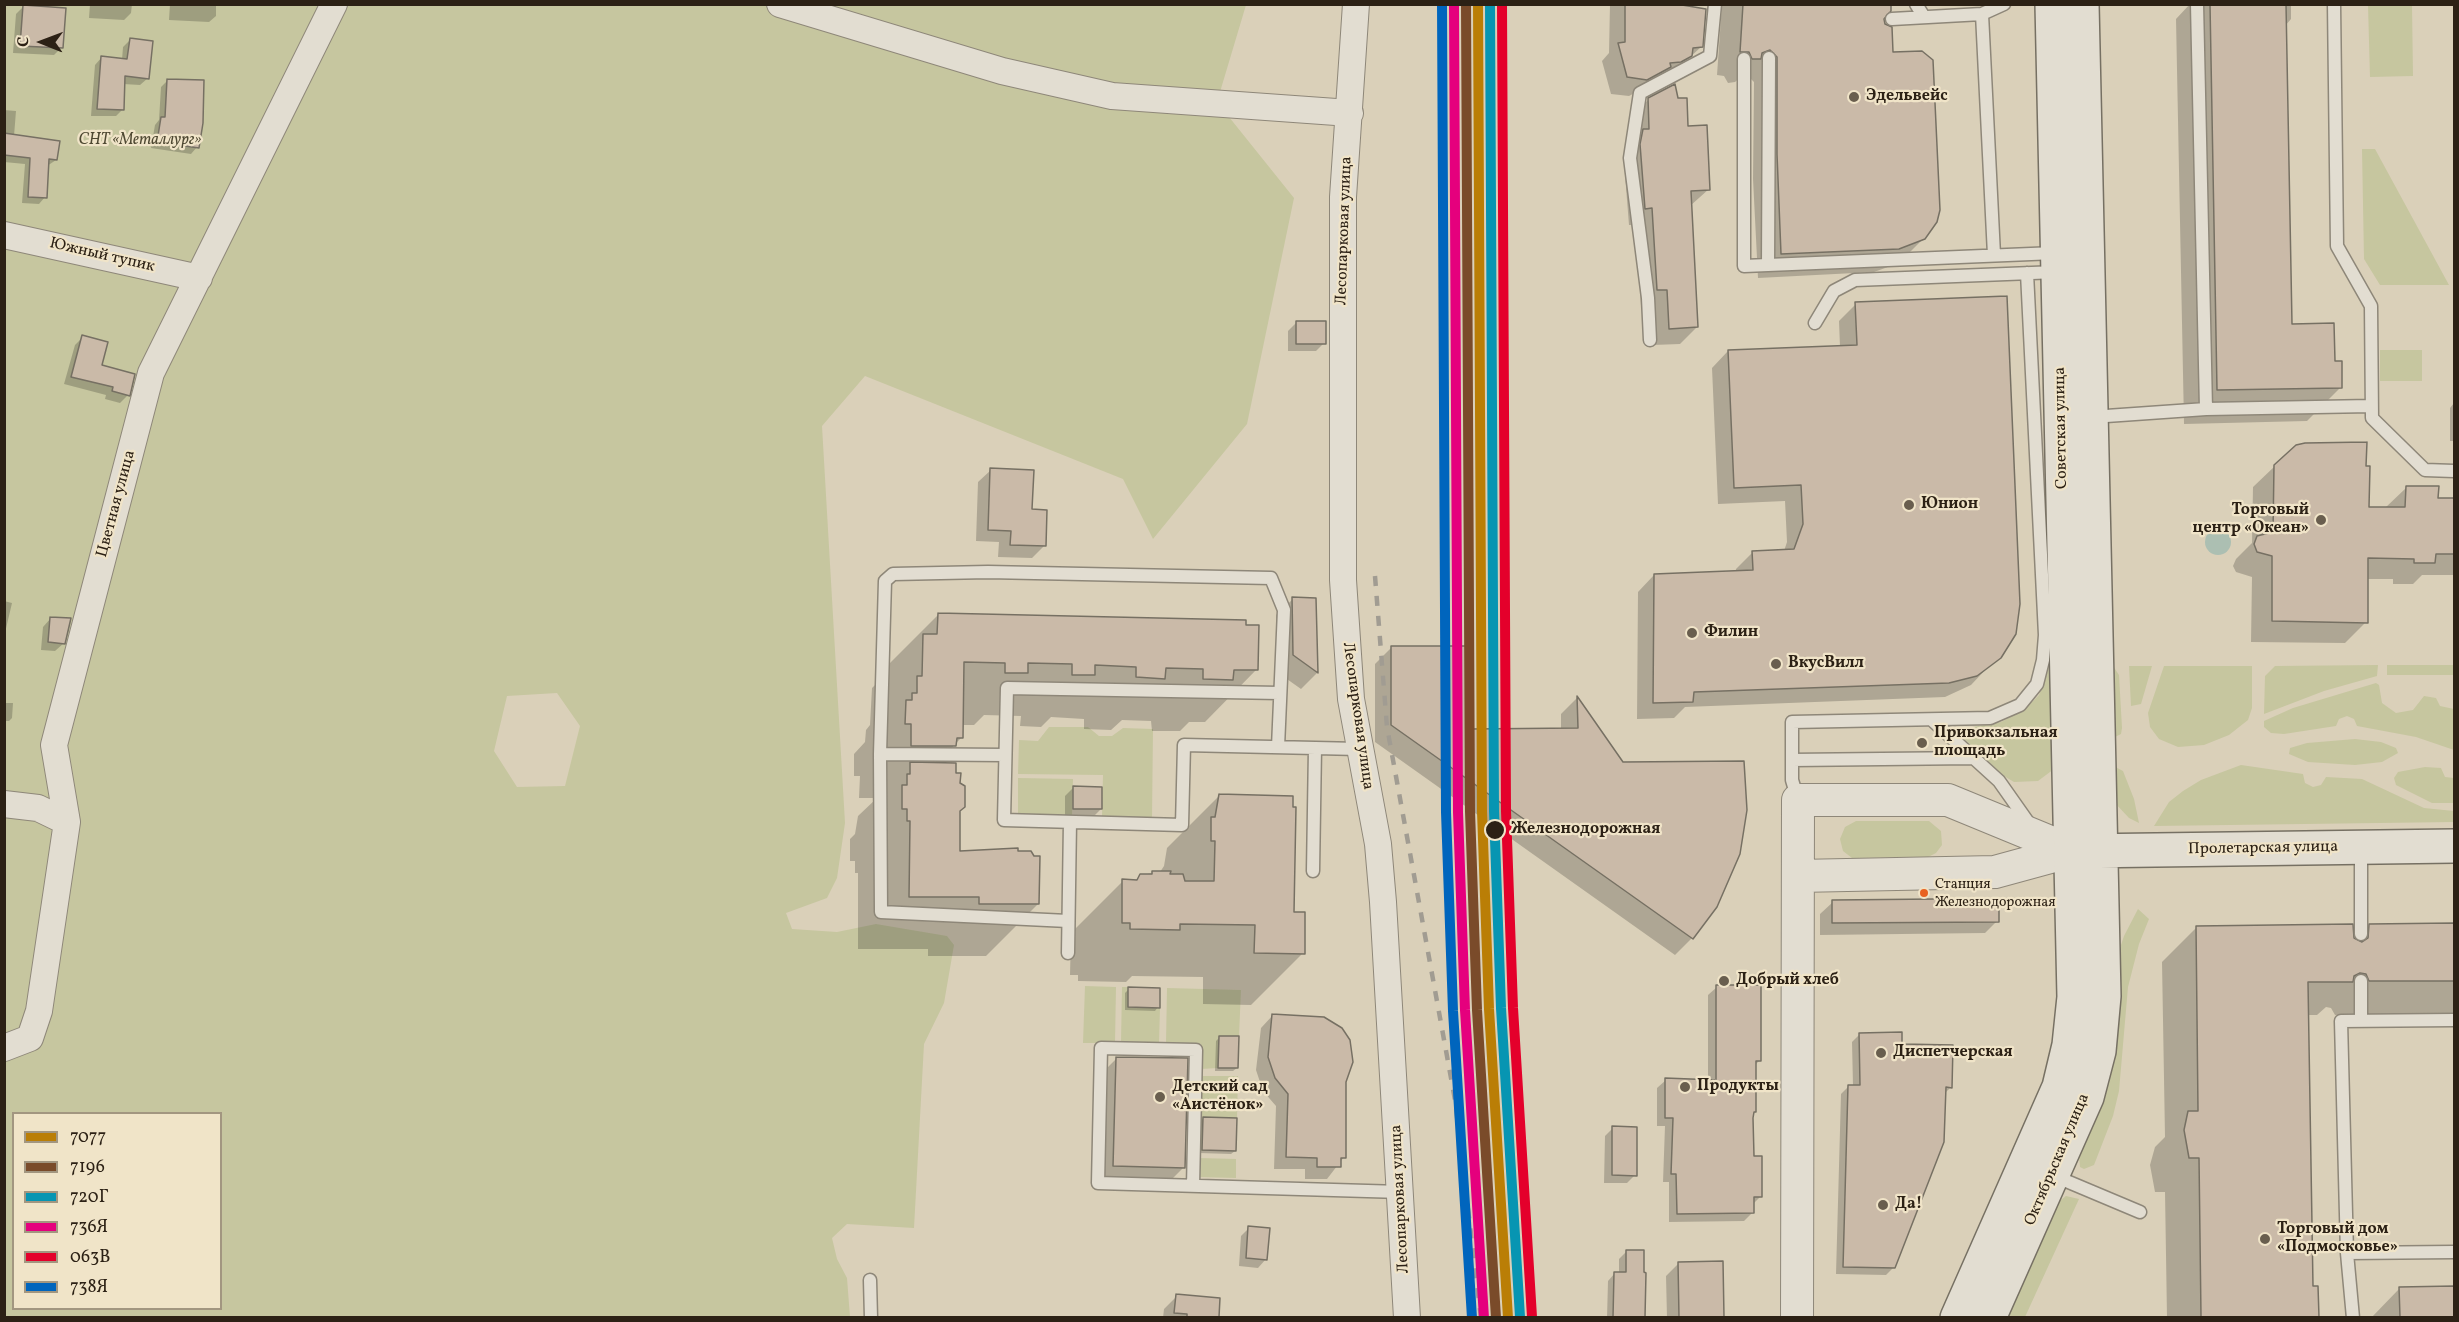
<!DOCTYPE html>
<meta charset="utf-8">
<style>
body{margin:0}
#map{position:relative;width:2459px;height:1322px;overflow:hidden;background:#dad0b9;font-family:Vollkorn,serif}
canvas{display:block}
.frame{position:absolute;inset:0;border:6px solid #2c2115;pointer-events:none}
.legend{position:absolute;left:12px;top:1112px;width:210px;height:198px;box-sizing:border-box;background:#f0e4c8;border:2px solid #a29680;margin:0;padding:8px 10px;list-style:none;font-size:18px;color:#2c2115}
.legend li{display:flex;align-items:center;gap:12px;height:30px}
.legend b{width:30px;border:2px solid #a29680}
.north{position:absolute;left:12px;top:12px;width:60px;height:60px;-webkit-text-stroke:4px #f0e4c8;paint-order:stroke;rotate:271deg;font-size:16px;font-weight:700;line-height:24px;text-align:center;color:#2c2115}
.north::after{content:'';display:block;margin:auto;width:21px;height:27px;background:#2c2115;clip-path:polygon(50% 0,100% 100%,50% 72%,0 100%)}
</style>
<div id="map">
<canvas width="2459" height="1322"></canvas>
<div class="frame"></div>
<ul class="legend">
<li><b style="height:8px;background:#ba7e06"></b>7077</li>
<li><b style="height:8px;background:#7a4b2a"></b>7196</li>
<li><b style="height:8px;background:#0795b2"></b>720Г</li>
<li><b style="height:8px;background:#e5007d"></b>736Я</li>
<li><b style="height:8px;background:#e4002b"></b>063В</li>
<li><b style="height:8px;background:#0065bd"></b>738Я</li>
</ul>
<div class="north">С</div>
</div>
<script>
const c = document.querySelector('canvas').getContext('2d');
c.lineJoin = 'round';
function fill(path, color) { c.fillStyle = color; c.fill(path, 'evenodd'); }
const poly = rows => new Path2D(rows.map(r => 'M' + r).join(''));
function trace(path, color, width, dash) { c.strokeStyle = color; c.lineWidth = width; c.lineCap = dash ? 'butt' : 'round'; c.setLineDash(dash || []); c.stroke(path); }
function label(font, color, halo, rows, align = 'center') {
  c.font = font + ' Vollkorn,serif'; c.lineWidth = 4.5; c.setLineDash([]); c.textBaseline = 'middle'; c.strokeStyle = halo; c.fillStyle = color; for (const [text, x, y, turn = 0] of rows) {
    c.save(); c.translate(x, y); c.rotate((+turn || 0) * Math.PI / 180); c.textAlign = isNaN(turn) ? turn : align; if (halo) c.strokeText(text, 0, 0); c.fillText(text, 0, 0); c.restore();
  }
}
const green = poly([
 [4,5,1246,5,1217,102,1294,198,1247,424,1153,539,1123,479,865,376,822,426,845,823,837,878,827,898,786,913,792,929,837,932,876,924,947,936,954,945,944,1003,924,1044,914,1228,847,1224,832,1238,837,1259,847,1278,850,1317,5,1317],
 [557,693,580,726,565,786,517,787,494,751,507,696],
 [14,1114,220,1114,220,1308,14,1308],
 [2368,5,2412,5,2413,76,2370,77],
 [2362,149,2375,149,2449,285,2380,285,2364,259],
 [2380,350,2422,350,2422,381,2380,381],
 [2378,665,2377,676,2324,691,2264,714,2265,676,2275,666],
 [2387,665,2454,665,2454,675,2387,675],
 [2113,666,2119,675,2122,728,2121,734,2111,739],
 [2129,666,2152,666,2141,704,2131,706],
 [2164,666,2252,666,2252,708,2248,720,2229,735,2204,745,2178,747,2159,739,2150,727,2148,713],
 [2049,668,2055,668,2054,769,2038,781,2014,782,2004,776,1963,738,1962,732,1967,728,2001,722,2024,710,2039,695],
 [2376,683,2379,685,2382,703,2396,713,2413,710,2424,696,2436,698,2440,706,2454,709,2454,750,2416,737,2357,726,2354,719,2347,716,2339,719,2336,726,2284,734,2271,733,2264,727,2264,721,2293,708],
 [1049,727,1088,727,1099,736,1112,736,1123,728,1153,729,1152,818,1102,817,1103,775,1018,774,1019,740,1038,741],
 [2355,739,2381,742,2396,748,2398,753,2382,762,2355,765,2308,762,2289,754,2290,748,2307,743],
 [2100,759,2123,771,2134,799,2139,823,2129,818,2115,803],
 [2241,765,2303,774,2305,783,2313,787,2321,785,2326,777,2362,779,2424,808,2454,811,2454,822,2154,826,2169,802,2183,791,2201,780],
 [2425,767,2441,768,2445,777,2454,778,2454,803,2432,803,2396,785,2394,778,2398,772],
 [1018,778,1073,779,1072,816,1018,815],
 [1856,821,1929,821,1941,831,1942,845,1936,853,1928,857,1852,858,1843,851,1840,839,1845,827],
 [2138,909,2149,919,2139,944,2128,987,2119,1091,2113,1116,2094,1165,2084,1169,2080,1167,2079,1156,2118,954,2124,936],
 [1085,986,1116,987,1115,1043,1083,1043],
 [1122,987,1128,987,1128,1007,1160,1008,1159,1044,1121,1043],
 [1167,988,1241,990,1239,1036,1219,1036,1218,1068,1201,1069,1201,1044,1166,1043],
 [1201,1076,1238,1076,1237,1118,1216,1117,1215,1151,1199,1151],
 [1199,1158,1236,1159,1236,1178,1199,1177],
 [2066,1196,2079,1199,2025,1317,2003,1318,2057,1203]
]);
const water = poly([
 '2205 542a13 13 0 1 1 26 0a13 13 0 1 1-26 0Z'
]);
const shadow = poly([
 [90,4,132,4,131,13,124,20,89,18],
 [170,4,216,4,216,16,209,22,169,20],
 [1610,4,1674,4,1701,47,1674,72,1629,96,1611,94,1602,61,1609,53],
 [1722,4,1890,4,1882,21,1891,28,1892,54,1924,238,1899,263,1874,272,1758,278,1753,179,1754,82,1745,73,1735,82,1728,83,1724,76,1717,75],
 [2190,4,2291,4,2291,19,2285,26,2291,325,2333,363,2341,387,2307,421,2184,424,2176,19],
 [24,6,62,47,54,55,13,53,16,14],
 [130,40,148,78,140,85,123,84,123,109,116,116,91,116,95,65,102,57,122,60,123,47],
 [168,80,197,147,191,154,151,148,155,125,159,120,161,87],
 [1648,100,1687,128,1709,189,1690,206,1697,327,1680,344,1653,345,1651,306,1641,306,1636,225,1629,225,1624,162,1632,117],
 [4,110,16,111,14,136,56,160,47,166,45,197,39,204,22,203,25,164,4,162],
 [1856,304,2008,646,1971,685,1945,697,1685,707,1674,718,1637,719,1638,592,1654,575,1736,572,1736,569,1753,552,1784,551,1787,542,1785,501,1718,504,1712,368,1728,351,1840,347,1839,321],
 [1296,323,1324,343,1316,351,1288,351,1288,331],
 [83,337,101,366,128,395,120,403,105,399,106,395,64,384,75,345],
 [2454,403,2454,441,2450,441,2450,408],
 [2275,466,2368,508,2385,508,2406,488,2437,499,2454,499,2454,575,2422,575,2413,584,2393,584,2393,579,2367,579,2366,622,2345,643,2251,642,2252,577,2236,572,2233,566,2236,559,2252,543,2253,487],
 [991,470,1031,510,1044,546,1032,558,998,557,999,542,976,541,978,482],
 [1293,599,1315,599,1317,673,1301,689,1277,672,1276,615],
 [4,601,12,603,4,637],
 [938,615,1257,669,1205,722,1189,722,1180,731,1152,731,1151,721,1122,720,1111,730,1084,729,1084,719,1051,717,1041,727,1020,726,1021,716,984,715,974,725,961,725,961,738,936,764,959,811,958,852,1038,904,986,956,928,956,928,949,858,949,858,873,855,873,855,861,850,861,850,839,855,834,858,816,877,798,859,798,860,776,854,776,854,754,865,742,866,730,870,725,872,688,886,674,886,667],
 [51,618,64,643,55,651,41,650,43,627],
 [1392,647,1467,730,1561,730,1561,714,1577,698,1692,938,1675,955,1375,742,1375,664],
 [4,703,13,703,12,718,9,721,4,721],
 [1073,788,1101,809,1093,817,1065,816,1065,796],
 [1219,796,1293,913,1303,953,1251,1005,1203,1004,1203,977,1132,976,1126,982,1078,981,1078,975,1070,975,1071,933,1123,881,1135,881,1141,875,1160,872,1164,866,1167,848],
 [1833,902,1997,921,1985,933,1820,935,1820,914],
 [2454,925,2454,1014,2335,1015,2331,1008,2326,1007,2317,1015,2307,1015,2311,1287,2317,1287,2317,1318,2167,1318,2165,1192,2155,1192,2150,1165,2155,1147,2165,1137,2162,962,2197,927,2355,940,2370,926],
 [1717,987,1760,1060,1755,1065,1755,1112,1752,1115,1752,1158,1760,1197,1753,1204,1753,1212,1744,1221,1669,1222,1669,1182,1663,1182,1665,1126,1657,1126,1657,1088,1666,1080,1708,1081,1708,995],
 [1129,989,1158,1007,1155,1011,1125,1010,1125,993],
 [1273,1015,1346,1035,1351,1048,1351,1069,1344,1081,1344,1157,1327,1179,1305,1179,1305,1169,1274,1169,1276,1106,1263,1091,1256,1070,1261,1028],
 [1860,1034,1900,1045,1951,1087,1944,1094,1894,1267,1886,1275,1836,1274,1841,1094,1849,1086,1853,1086,1852,1042],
 [1220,1037,1237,1068,1233,1071,1215,1071,1216,1041],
 [1117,1058,1184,1167,1171,1180,1101,1178,1104,1071],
 [1203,1119,1235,1151,1231,1154,1199,1153,1200,1122],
 [1613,1128,1635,1175,1627,1183,1604,1183,1605,1136],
 [1249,1228,1266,1259,1258,1268,1239,1266,1241,1236],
 [1627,1251,1642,1274,1645,1274,1644,1318,1607,1318,1608,1281,1615,1273,1619,1273,1619,1259],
 [1721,1263,1722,1318,1667,1318,1666,1276,1678,1264],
 [2454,1287,2454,1318,2371,1318,2399,1289],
 [1177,1296,1219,1300,1217,1318,1163,1318,1164,1309]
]);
const building = poly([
 [1625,4,1676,4,1706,9,1703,47,1693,48,1692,56,1681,62,1670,63,1671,67,1647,80,1627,77,1618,43,1625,42,1625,4],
 [1743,4,1891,4,1891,11,1884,19,1885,24,1892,27,1893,52,1922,51,1933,60,1940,210,1937,222,1925,239,1899,249,1781,254,1777,154,1777,57,1770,50,1762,53,1761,59,1752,59,1749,52,1740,52,1743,4],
 [2210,4,2286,4,2292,324,2334,323,2335,361,2342,361,2342,388,2217,390,2210,4],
 [23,5,66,8,63,48,20,46,23,5],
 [130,38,153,41,149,79,125,76,124,110,97,109,101,56,127,59,130,38],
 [167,79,204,80,203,123,199,148,157,142,161,117,165,117,167,79],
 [1675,84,1678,98,1687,98,1688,126,1707,125,1710,190,1691,191,1698,327,1669,329,1667,290,1657,290,1652,208,1645,209,1640,144,1643,129,1649,129,1648,98,1675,84],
 [4,133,60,141,57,160,49,159,47,198,28,197,30,158,4,155,4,133],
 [2007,296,2020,604,2016,634,2001,658,1977,676,1949,683,1694,692,1693,702,1653,703,1654,574,1753,570,1752,551,1794,549,1803,524,1801,485,1734,488,1728,350,1857,345,1855,302,2007,296],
 [1296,321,1326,321,1326,344,1296,344,1296,321],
 [82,335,108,342,102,365,135,374,130,396,112,391,113,387,71,377,82,335],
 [2367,442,2366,466,2370,466,2369,507,2405,507,2406,486,2439,486,2438,498,2454,498,2454,554,2436,554,2435,563,2414,563,2414,559,2368,558,2368,623,2272,621,2272,556,2257,552,2254,544,2257,536,2273,532,2274,465,2296,445,2305,443,2367,442],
 [990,468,1034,470,1032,509,1047,510,1046,546,1010,545,1011,531,988,530,990,468],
 [1292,597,1316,598,1318,673,1293,655,1292,597],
 [938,613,1246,620,1246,625,1259,625,1258,670,1234,670,1233,680,1203,679,1203,669,1166,668,1165,679,1136,677,1136,667,1095,665,1095,675,1072,675,1072,664,1028,663,1028,673,1005,673,1005,663,964,662,963,738,957,738,956,746,911,746,911,724,905,724,906,700,912,700,912,693,917,693,917,676,922,676,923,634,937,634,938,613],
 [50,617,71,618,65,644,48,642,50,617],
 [1391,646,1468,646,1469,729,1578,728,1577,696,1623,762,1744,761,1747,810,1740,854,1717,907,1693,939,1391,725,1391,646],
 [910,762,956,763,956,773,961,773,960,783,965,786,965,807,960,811,960,851,1018,848,1018,851,1031,851,1034,856,1040,856,1039,904,979,904,979,897,909,897,910,821,907,821,907,809,902,809,902,785,907,785,907,774,910,774,910,762],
 [1073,786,1102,787,1102,809,1073,809,1073,786],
 [1219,794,1293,796,1293,807,1296,807,1294,912,1305,912,1305,954,1254,953,1255,925,1180,924,1180,930,1130,929,1130,923,1122,923,1122,879,1137,880,1140,874,1152,874,1152,871,1171,871,1170,874,1183,874,1185,881,1214,881,1215,841,1211,841,1211,817,1215,817,1219,794],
 [1937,899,1999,899,1999,922,1832,923,1832,900,1937,899],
 [2454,923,2454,981,2369,981,2366,974,2360,973,2354,976,2353,982,2308,982,2313,1286,2318,1286,2319,1317,2201,1317,2199,1158,2189,1158,2184,1130,2188,1111,2198,1111,2196,926,2353,924,2354,938,2362,942,2368,938,2369,924,2454,923],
 [1716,985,1761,985,1761,1061,1756,1061,1756,1112,1754,1112,1753,1118,1754,1156,1762,1156,1762,1197,1754,1197,1754,1213,1677,1214,1676,1174,1671,1174,1673,1118,1665,1118,1665,1078,1716,1080,1716,985],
 [1128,987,1160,988,1160,1008,1128,1007,1128,987],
 [1272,1014,1324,1017,1342,1028,1350,1040,1353,1062,1346,1082,1346,1158,1341,1158,1341,1167,1317,1167,1317,1158,1286,1157,1288,1094,1275,1078,1268,1057,1272,1014],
 [1902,1032,1902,1044,1953,1045,1952,1088,1946,1087,1944,1142,1895,1268,1843,1267,1848,1085,1860,1085,1859,1033,1902,1032],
 [1219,1036,1239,1036,1238,1068,1218,1068,1219,1036],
 [1116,1057,1188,1058,1185,1168,1113,1166,1116,1057],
 [1203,1117,1237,1118,1236,1151,1202,1150,1203,1117],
 [1612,1126,1637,1127,1637,1176,1612,1175,1612,1126],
 [1248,1226,1270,1228,1267,1260,1246,1258,1248,1226],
 [1626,1250,1644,1250,1644,1272,1646,1273,1645,1317,1613,1317,1614,1272,1626,1272,1626,1250],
 [1723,1261,1724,1317,1679,1317,1678,1262,1723,1261],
 [2454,1286,2454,1317,2400,1317,2399,1287,2454,1286],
 [1176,1294,1220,1298,1219,1317,1187,1317,1187,1314,1174,1313,1176,1294]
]);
const service = poly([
 [1916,4,1924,17],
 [2197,4,2206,409],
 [2334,4,2337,246,2371,306,2372,418,2425,470,2454,471],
 [1982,14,1994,255],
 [1892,19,1982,14,2004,4],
 [1744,59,1744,266,2055,253],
 [1768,265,1769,58],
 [1815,323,1834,291,1855,280,2057,272],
 [1650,340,1648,298,1630,158,1640,93,1710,56,1715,4],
 [2092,417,2206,409,2371,406],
 [1279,693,1007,688,1004,820,1182,825,1184,745,1359,749],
 [1932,720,1999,781,2030,825],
 [880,754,1005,755],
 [1792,760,1973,758],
 [1798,800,1792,780,1792,722,1990,718,2020,705,2037,684,2043,660,2045,635,2027,273],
 [2361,849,2361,934],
 [1313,871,1315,748],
 [1068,921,881,912,880,754,885,581,893,574,988,572,1271,578,1284,610,1278,747],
 [1068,953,1070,822],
 [2361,981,2361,1021],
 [2454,1020,2341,1021,2347,1253,2454,1252],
 [2052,1175,2140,1212],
 [1193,1186,1196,1050,1101,1048,1098,1183,1401,1192],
 [2347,1253,2353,1318],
 [870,1280,871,1318]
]);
const minor = poly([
 [780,4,1002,71,1112,96,1350,113],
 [1356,4,1343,197,1343,580,1351,699,1378,844,1383,902,1407,1318],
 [4,235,199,278],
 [4,804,38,808,67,822],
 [4,1048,30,1038,39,1011,67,822,54,745,151,373,334,4]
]);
const tertiary = poly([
 [1798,876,1995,872,2072,851],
 [1797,1318,1798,800,1948,800,2072,851]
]);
const secondary = poly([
 [2081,851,2454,846],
 [1957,1318,2059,1087,2069,1045,2074,997,2052,4],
 [1989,1318,2087,1097,2099,1051,2104,996,2082,4]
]);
const rail = poly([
 [1375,576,1387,727,1455,1100,1481,1318]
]);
const rail1 = poly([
 [1478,4,1482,811,1489,1009,1508,1318]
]);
const rail2 = poly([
 [1466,4,1470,811,1477,1010,1496,1318]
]);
const rail3 = poly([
 [1490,4,1494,811,1501,1008,1520,1317]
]);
const rail4 = poly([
 [1454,4,1458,812,1465,1010,1484,1318]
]);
const rail5 = poly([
 [1502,4,1506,811,1513,1008,1532,1317]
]);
const rail6 = poly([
 [1442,4,1446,812,1453,1011,1472,1318]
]);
const markers = [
 [1854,97,6,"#695e4e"],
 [1909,505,6,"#695e4e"],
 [2321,520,6,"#695e4e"],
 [1692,633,6,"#695e4e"],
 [1776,664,6,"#695e4e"],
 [1922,743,6,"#695e4e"],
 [1495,830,10,"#2c2115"],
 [1924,893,5,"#e86221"],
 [1724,981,6,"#695e4e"],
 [1881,1053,6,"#695e4e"],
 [1685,1087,6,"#695e4e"],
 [1160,1097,6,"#695e4e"],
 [1883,1205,6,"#695e4e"],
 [2265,1239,6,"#695e4e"]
];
const busNames = [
 ["Станция",1935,885],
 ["Железнодорожная",1935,903]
];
const poiNames = [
 ["Эдельвейс",1866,97],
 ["Юнион",1921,505],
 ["Торговый",2309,511,"right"],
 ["центр «Океан»",2309,529,"right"],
 ["Филин",1704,633],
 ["ВкусВилл",1788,664],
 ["Привокзальная",1934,734],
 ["площадь",1934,752],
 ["Добрый хлеб",1736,981],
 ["Диспетчерская",1893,1053],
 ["Продукты",1697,1087],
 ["Детский сад",1172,1088],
 ["«Аистёнок»",1172,1106],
 ["Да!",1895,1205],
 ["Торговый дом",2277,1230],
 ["«Подмосковье»",2277,1248]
];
const parkNames = [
 ["СНТ «Металлург»",140,141]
];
const streetNames = [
 ["Лесопарковая улица",1345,231,-88],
 ["Южный тупик",102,256,13],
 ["Советская улица",2062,428,-91],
 ["Цветная улица",117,504,-75],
 ["Лесопарковая улица",1357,716,82],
 ["Пролетарская улица",2263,849,-1],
 ["Октябрьская улица",2058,1160,-67],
 ["Лесопарковая улица",1401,1199,-93]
];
const stopNames = [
 ["Железнодорожная",1511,830]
];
fill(green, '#c6c69f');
fill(water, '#acbfb2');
fill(shadow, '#0003');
fill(building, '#cabaa8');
trace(building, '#767063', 1.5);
trace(service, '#8e8779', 15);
trace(minor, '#8e8779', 28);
trace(tertiary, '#8e8779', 34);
trace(secondary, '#767063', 36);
trace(service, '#e2ddd1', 12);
trace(minor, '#e2ddd1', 26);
trace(tertiary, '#e2ddd1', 32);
trace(secondary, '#e2ddd1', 33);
trace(rail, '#a19c92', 4.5, [10, 10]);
trace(rail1, '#ba7e06', 10);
trace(rail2, '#7a4b2a', 10);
trace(rail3, '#0795b2', 10);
trace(rail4, '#e5007d', 10);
trace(rail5, '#e4002b', 10);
trace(rail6, '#0065bd', 10);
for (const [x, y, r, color] of markers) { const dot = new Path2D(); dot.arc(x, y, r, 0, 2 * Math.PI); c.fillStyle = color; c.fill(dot); trace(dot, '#f0e4c8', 2); }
label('14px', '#2c2115', '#f0e4c8', busNames, 'left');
label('bold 16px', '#2c2115', '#f0e4c8', poiNames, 'left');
label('italic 16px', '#4e4832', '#f0e4c8', parkNames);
label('16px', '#2c2115', '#f0e4c8', streetNames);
label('bold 16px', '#2c2115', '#f0e4c8', stopNames, 'left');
</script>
